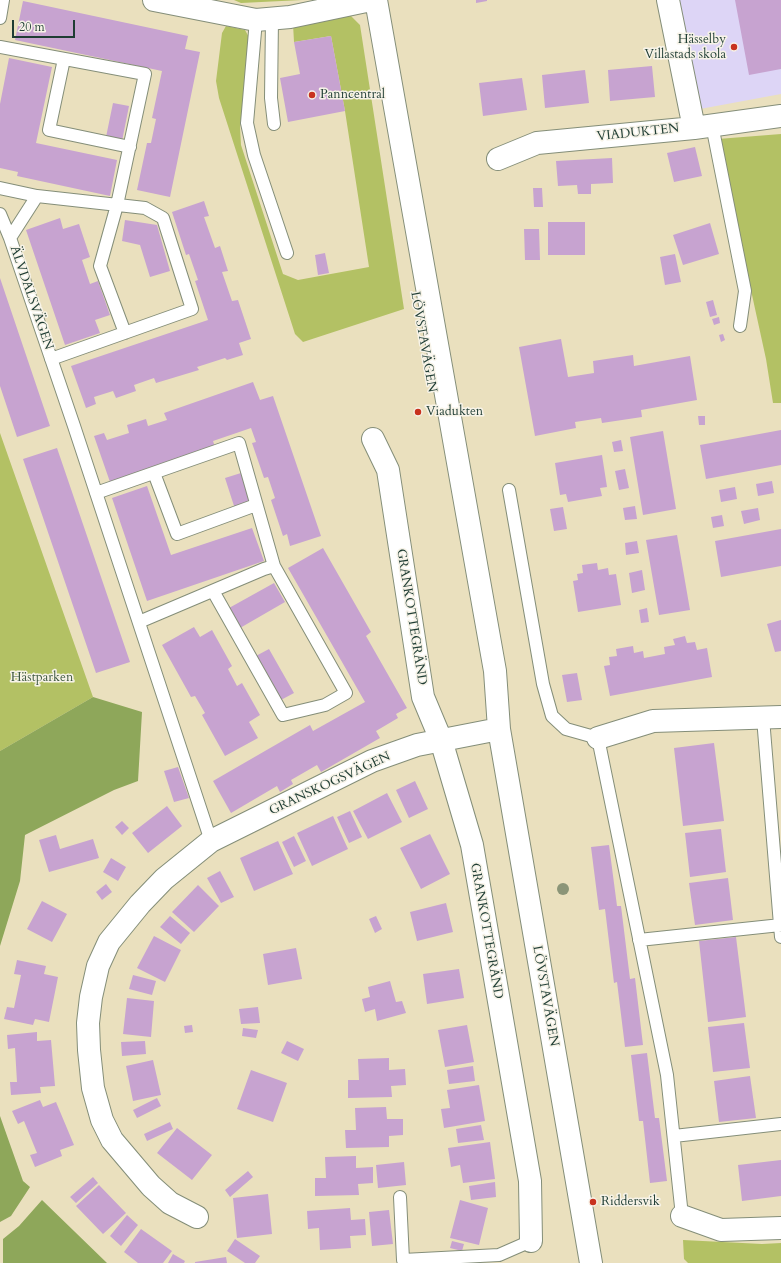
<!DOCTYPE html>
<meta charset="utf-8">
<style>
body{margin:0}
#map{position:relative;width:781px;height:1263px;overflow:hidden;background:#eae0be;font-family:Cardo,serif}
canvas{display:block}
.scale{position:absolute;left:12px;top:20px;width:63px;height:18px;box-sizing:border-box;border:2px solid #1f3d34;border-top:0;padding-left:5px;font-size:12px;line-height:14px;white-space:nowrap;color:#1f3d34;-webkit-text-stroke:3px #f7f3e8;paint-order:stroke}
</style>
<div id="map">
<canvas width="781" height="1263"></canvas>
<div class="scale">20 m</div>
</div>
<script>
const c = document.querySelector('canvas').getContext('2d');
c.lineJoin = 'round';
function fill(path, color) { c.fillStyle = color; c.fill(path, 'evenodd'); }
const poly = rows => new Path2D(rows.map(r => 'M' + r).join(''));
function trace(path, color, width, dash) { c.strokeStyle = color; c.lineWidth = width; c.lineCap = dash ? 'butt' : 'round'; c.setLineDash(dash || []); c.stroke(path); }
function label(font, color, halo, rows, align = 'center') {
  c.font = font + ' Cardo,serif'; c.lineWidth = 3; c.setLineDash([]); c.textBaseline = 'middle'; c.strokeStyle = halo; c.fillStyle = color; for (const [text, x, y, turn = 0] of rows) {
    c.save(); c.translate(x, y); c.rotate((+turn || 0) * Math.PI / 180); c.textAlign = isNaN(turn) ? turn : align; if (halo) c.strokeText(text, 0, 0); c.fillText(text, 0, 0); c.restore();
  }
}
const built = poly([
 [679,0,781,0,781,94,700,109]
]);
const green = poly([
 [234,0,302,0,241,3],
 [351,16,360,25,404,309,303,342,295,334,219,98,216,81,222,33,226,26,245,30,250,39,240,127,241,145,283,274,298,280,369,267,345,111,331,36,294,42,293,24],
 [781,134,781,403,773,403,766,359,718,139],
 [0,433,93,697,0,751],
 [683,1240,762,1244,781,1243,781,1263,688,1263,684,1259]
]);
const forest = poly([
 [93,697,142,712,138,781,114,790,25,835,20,881,0,946,0,751],
 [0,1116,23,1181,30,1187,11,1216,0,1222],
 [42,1200,107,1263,3,1263,3,1239,19,1226]
]);
const building = poly([
 [476,0,487,0,487,1,476,3],
 [735,0,781,0,781,69,749,75],
 [23,1,188,36,185,49,200,52,170,197,137,190,147,143,151,143,156,119,152,118,162,71,15,40],
 [331,36,345,111,288,122,280,78,300,74,294,42],
 [9,58,52,67,36,143,117,160,110,196,17,176,18,172,0,168,0,104],
 [652,66,655,97,610,101,608,70],
 [585,70,589,103,545,108,542,75],
 [522,78,527,110,483,116,479,83],
 [113,103,129,106,122,141,106,137],
 [695,147,702,176,674,182,667,153],
 [612,158,613,183,591,184,591,194,578,194,577,185,558,186,556,161],
 [533,188,542,188,543,207,534,207],
 [204,201,209,216,204,217,215,248,220,246,228,271,222,272,232,301,238,300,251,339,239,343,243,355,227,360,225,358,197,367,199,370,156,383,154,378,134,385,136,391,116,398,113,391,94,397,96,404,86,408,71,366,208,320,195,281,198,280,189,254,186,255,172,212],
 [60,218,63,229,79,224,90,257,82,260,90,284,98,281,110,315,95,320,100,333,65,345,26,230],
 [125,220,157,225,170,271,150,277,140,245,122,241],
 [548,222,585,222,585,255,548,255],
 [710,223,719,254,683,265,673,235],
 [524,229,539,229,540,260,525,260],
 [325,253,329,273,318,275,315,255],
 [675,254,681,282,665,285,660,257],
 [0,278,50,426,17,437,0,386],
 [713,300,717,315,710,317,706,302],
 [719,317,720,323,714,325,712,319],
 [723,334,725,340,721,342,719,335],
 [561,339,568,377,594,373,593,361,633,355,634,366,690,356,697,400,641,410,642,417,602,423,601,418,575,422,576,428,535,436,519,347],
 [253,382,260,400,273,396,321,536,290,546,287,534,283,536,271,500,275,498,268,477,264,478,252,443,256,442,251,428,213,441,215,447,110,482,94,436,104,433,107,440,129,433,127,425,146,419,148,426,167,420,164,413],
 [698,416,705,416,705,425,699,425],
 [781,430,781,465,706,479,700,445],
 [663,431,676,509,643,515,630,437],
 [621,440,623,451,614,452,612,442],
 [57,448,130,662,96,673,23,459],
 [602,455,607,487,600,488,602,496,568,502,566,494,560,495,555,463],
 [625,469,629,488,619,490,615,471],
 [241,473,251,504,235,509,225,478],
 [772,481,774,493,758,496,756,484],
 [147,486,171,555,252,528,264,561,147,601,112,498],
 [735,487,737,499,721,502,719,490],
 [635,506,637,519,625,520,623,508],
 [563,507,567,529,554,531,550,509],
 [758,508,760,520,744,524,741,511],
 [722,515,724,526,713,528,711,517],
 [781,529,781,566,721,577,715,541],
 [677,535,690,610,659,615,646,540],
 [637,541,639,553,626,555,625,543],
 [323,548,371,632,366,636,407,708,396,714,398,718,376,731,380,738,321,772,317,765,291,780,293,784,280,792,277,786,231,813,213,781,310,725,313,731,365,702,288,568],
 [597,563,598,570,608,568,609,575,616,574,621,605,578,612,573,581,578,580,577,574,583,573,582,565],
 [642,570,645,590,632,593,629,573],
 [274,583,285,602,240,628,229,608],
 [647,608,649,622,641,623,639,610],
 [781,620,781,651,775,652,767,624],
 [194,627,200,637,212,630,232,666,228,669,237,686,242,683,260,715,249,722,258,738,225,756,202,715,205,713,195,696,191,697,162,645],
 [685,636,687,643,695,642,697,650,707,648,712,677,610,696,604,666,610,665,609,657,617,656,616,649,633,646,634,653,643,651,644,658,665,654,664,647,675,645,673,639],
 [269,649,294,693,279,701,254,657],
 [577,673,582,700,567,702,562,675],
 [714,743,724,821,683,826,674,748],
 [178,767,189,798,174,802,164,771],
 [415,781,428,809,409,818,396,790],
 [387,793,402,822,368,839,353,811],
 [167,806,182,826,148,853,132,833],
 [350,811,362,837,349,843,337,817],
 [333,816,348,849,312,866,297,833],
 [122,821,129,828,122,835,115,827],
 [721,829,726,872,690,877,685,833],
 [430,834,450,874,421,889,400,848],
 [56,835,60,849,93,839,99,858,49,872,39,840],
 [294,836,306,861,294,867,282,842],
 [278,841,293,874,254,891,240,858],
 [609,845,617,906,621,906,630,979,635,978,643,1045,625,1047,617,982,614,983,605,909,599,910,591,847],
 [111,858,126,867,118,881,103,872],
 [220,871,234,897,221,903,207,878],
 [728,878,733,920,695,925,689,883],
 [106,884,112,892,102,900,96,892],
 [198,885,219,906,194,932,172,912],
 [42,901,67,914,52,942,27,929],
 [446,903,453,932,417,941,410,912],
 [170,916,190,933,181,944,160,927],
 [376,916,382,929,375,933,369,919],
 [154,936,181,950,165,982,137,968],
 [736,937,746,1017,708,1022,699,941],
 [296,948,302,979,268,985,263,954],
 [17,960,46,966,44,974,58,977,49,1022,35,1019,33,1025,4,1019,7,1007,14,1008,21,975,14,974],
 [459,969,464,998,427,1004,423,974],
 [133,975,156,981,152,995,129,989],
 [390,981,396,1002,402,1001,406,1013,377,1021,375,1009,365,1012,362,999,370,997,368,987],
 [127,998,154,1001,151,1037,123,1034],
 [258,1007,260,1023,241,1024,239,1009],
 [744,1023,750,1068,713,1072,708,1027],
 [192,1025,193,1032,185,1033,184,1026],
 [467,1025,474,1062,445,1067,438,1030],
 [243,1028,258,1030,256,1038,242,1036],
 [37,1032,37,1041,51,1040,55,1086,40,1087,41,1093,11,1095,10,1082,17,1082,15,1048,8,1049,7,1035],
 [145,1041,146,1054,122,1056,121,1042],
 [287,1041,304,1049,298,1061,281,1053],
 [647,1053,655,1118,659,1118,667,1181,650,1183,643,1121,639,1121,631,1055],
 [389,1058,389,1070,405,1069,406,1085,391,1086,392,1097,348,1098,348,1080,359,1080,358,1059],
 [153,1060,161,1095,133,1101,126,1066],
 [473,1066,475,1081,449,1084,447,1070],
 [251,1070,287,1083,273,1122,237,1109],
 [750,1076,756,1118,719,1122,714,1081],
 [479,1085,485,1121,444,1128,441,1109,450,1108,447,1090],
 [157,1098,161,1106,137,1118,133,1110],
 [40,1100,43,1107,56,1102,74,1145,60,1150,62,1156,35,1167,30,1155,37,1153,24,1121,18,1124,12,1111],
 [386,1107,387,1119,403,1119,403,1135,389,1136,389,1147,346,1148,345,1130,356,1130,355,1108],
 [170,1122,173,1129,147,1141,144,1134],
 [481,1125,484,1140,458,1143,456,1129],
 [177,1128,212,1155,192,1180,157,1153],
 [490,1142,495,1179,463,1183,460,1165,451,1167,448,1148],
 [356,1156,356,1168,373,1167,373,1183,358,1184,359,1195,315,1196,315,1178,326,1178,325,1157],
 [781,1160,781,1196,742,1201,738,1165],
 [404,1162,406,1185,378,1188,376,1165],
 [248,1171,253,1177,230,1197,225,1190],
 [93,1177,98,1183,76,1203,70,1197],
 [495,1182,496,1197,471,1200,469,1186],
 [99,1185,126,1213,103,1234,76,1206],
 [268,1194,272,1234,237,1238,233,1198],
 [460,1200,488,1208,479,1245,450,1238],
 [350,1208,351,1220,365,1219,366,1235,350,1236,351,1248,320,1250,319,1228,308,1229,307,1211],
 [389,1210,393,1244,372,1246,369,1212],
 [127,1215,138,1225,121,1246,110,1236],
 [141,1229,172,1251,163,1263,138,1263,124,1252],
 [235,1239,260,1256,255,1263,245,1263,227,1251],
 [452,1241,464,1244,462,1251,450,1248],
 [173,1254,185,1261,184,1263,168,1263],
 [226,1257,227,1263,195,1263,195,1262]
]);
const lane = poly([
 [0,18,3,0],
 [272,19,271,98,274,124],
 [256,20,247,123,254,155,287,253],
 [0,47,145,74,117,205,100,266,125,333],
 [64,59,49,130,130,147],
 [712,125,745,291,740,326],
 [0,188,37,196,10,238,74,426,211,841],
 [37,196,145,208,163,218,192,309,51,359],
 [0,214,10,238],
 [154,473,177,534,256,505],
 [509,490,543,684,552,716,566,729,598,738,667,1075,682,1216],
 [96,493,239,443,274,566,346,693,325,705,283,715,213,591],
 [139,622,264,569,274,566],
 [763,718,781,937],
 [639,940,781,925],
 [674,1136,781,1124],
 [400,1197,403,1260,499,1255,531,1241]
]);
const street = poly([
 [154,0,256,20,290,17,371,0],
 [376,0,495,671,499,729,591,1263],
 [668,0,694,128],
 [498,159,537,143,694,128,781,116],
 [373,439,388,470,423,697,441,740,472,845,530,1181,531,1241],
 [598,738,653,721,781,717],
 [682,1216,721,1230,781,1228],
 [197,1217,170,1203,151,1186,112,1140,102,1120,93,1088,89,1050,88,1023,91,997,98,966,109,942,140,904,164,879,211,841,372,761,417,745,499,729]
]);
const trees = [
 [563,889]
];
const markers = [
 [734,47,4,"#c8321e"],
 [312,95,4,"#c8321e"],
 [418,412,4,"#c8321e"],
 [593,1202,4,"#c8321e"]
];
const poiNames = [
 ["Hässelby",726,40,"right"],
 ["Villastads skola",726,55,"right"],
 ["Panncentral",320,95],
 ["Viadukten",426,412],
 ["Riddersvik",601,1202]
];
const streetNames = [
 ["VIADUKTEN",638,133,-6],
 ["ÄLVDALSVÄGEN",31,298,71],
 ["LÖVSTAVÄGEN",423,342,80],
 ["GRANKOTTEGRÄND",411,617,81],
 ["GRANSKOGSVÄGEN",330,784,-25],
 ["GRANKOTTEGRÄND",486,931,80],
 ["LÖVSTAVÄGEN",545,996,80]
];
const parkNames = [
 ["Hästparken",42,678]
];
fill(built, '#ddd5f6');
fill(green, '#b3c164');
fill(forest, '#8ea75a');
fill(building, '#c7a3d0');
trace(lane, '#848e79', 14);
trace(street, '#848e79', 24);
trace(lane, '#fff', 12);
trace(street, '#fff', 22);
c.fillStyle = '#8b9578';
for (const [x, y] of trees) { c.beginPath(); c.arc(x, y, 6, 0, 2 * Math.PI); c.fill(); }
for (const [x, y, r, color] of markers) { const dot = new Path2D(); dot.arc(x, y, r, 0, 2 * Math.PI); c.fillStyle = color; c.fill(dot); trace(dot, '#f7f3e8', 1.5); }
label('13px', '#1f3d34', '#f7f3e8', poiNames, 'left');
label('13px', '#1f3d34', '#f7f3e8', streetNames);
label('13px', '#3d573e', '#f7f3e8', parkNames);
</script>
